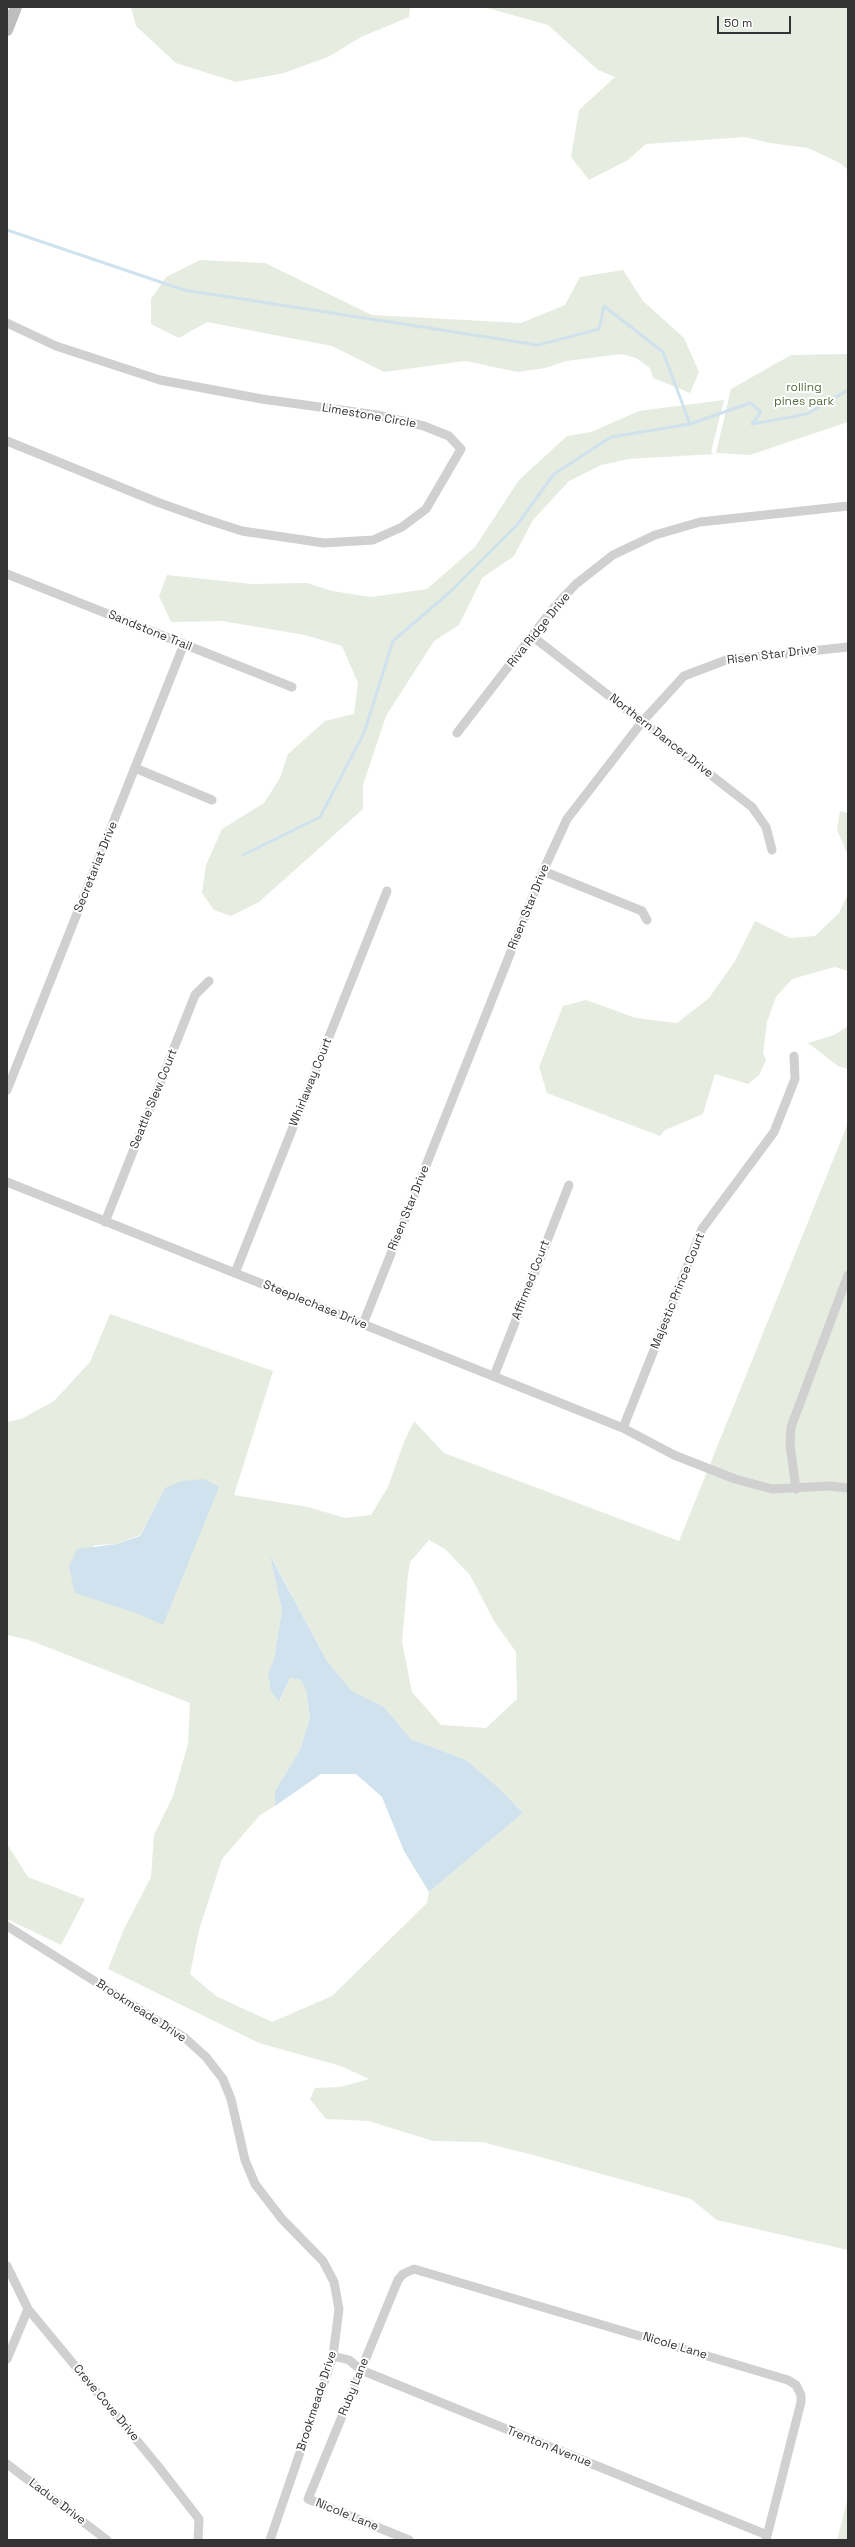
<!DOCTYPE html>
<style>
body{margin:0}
#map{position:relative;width:855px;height:2547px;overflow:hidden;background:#fff;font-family:"Space Grotesk",sans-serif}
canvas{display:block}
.frame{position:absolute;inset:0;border:8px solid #333;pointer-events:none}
.scale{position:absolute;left:717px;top:16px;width:74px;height:18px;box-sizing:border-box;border:2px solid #333;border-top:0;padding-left:5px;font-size:12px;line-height:14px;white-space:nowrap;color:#333;-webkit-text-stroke:3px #fff;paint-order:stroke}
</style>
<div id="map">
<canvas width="855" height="2547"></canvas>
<div class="frame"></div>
<div class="scale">50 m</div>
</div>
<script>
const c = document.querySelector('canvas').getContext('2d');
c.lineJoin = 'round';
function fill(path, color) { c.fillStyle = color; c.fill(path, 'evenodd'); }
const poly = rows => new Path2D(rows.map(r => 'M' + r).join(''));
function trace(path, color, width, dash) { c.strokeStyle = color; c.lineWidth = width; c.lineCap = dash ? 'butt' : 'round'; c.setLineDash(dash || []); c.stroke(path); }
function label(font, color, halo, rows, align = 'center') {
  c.font = font + ' "Space Grotesk",sans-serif'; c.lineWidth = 4; c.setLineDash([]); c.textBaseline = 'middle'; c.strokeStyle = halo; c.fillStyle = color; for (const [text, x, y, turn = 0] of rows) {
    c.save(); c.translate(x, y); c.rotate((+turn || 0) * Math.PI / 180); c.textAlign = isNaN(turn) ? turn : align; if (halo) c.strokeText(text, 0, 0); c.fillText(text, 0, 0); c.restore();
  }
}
const green = poly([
 [131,7,410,7,409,17,361,37,328,57,284,73,236,82,176,63,136,26],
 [484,7,848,7,848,170,840,163,808,148,770,143,745,137,646,144,628,160,589,180,571,157,579,110,615,77,598,70,548,25],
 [200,260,265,263,372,315,521,323,565,305,580,277,623,270,643,301,684,338,699,372,690,393,653,378,650,368,636,358,622,354,566,361,545,368,518,372,465,361,384,372,332,346,207,322,179,338,151,324,151,299,166,277],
 [848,354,848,422,750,455,716,453,731,389,791,355],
 [724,400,711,452,714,454,629,459,601,465,569,481,533,520,514,556,482,578,459,625,434,641,386,716,363,785,363,809,259,902,231,916,214,910,202,893,206,865,222,829,264,803,280,778,288,754,325,721,354,714,358,683,342,646,305,635,222,621,171,622,159,596,167,575,252,584,307,583,332,591,371,597,427,589,475,547,519,480,567,436,591,432,639,411],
 [840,811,848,813,848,855,837,830],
 [848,894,848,971,835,967,792,979,776,997,767,1022,763,1053,766,1060,759,1075,748,1084,715,1074,703,1114,665,1130,660,1136,547,1093,539,1067,563,1006,586,1000,636,1018,677,1023,709,998,735,961,755,921,790,938,815,936,839,913],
 [848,1026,848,1069,838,1066,808,1043,834,1035],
 [848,1123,848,2250,717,2220,691,2199,537,2156,482,2142,433,2141,369,2121,326,2119,310,2099,315,2088,340,2087,369,2079,341,2066,259,2043,108,1969,124,1929,151,1877,154,1835,173,1796,188,1744,190,1703,29,1640,7,1635,7,1422,21,1419,54,1401,90,1362,110,1314,273,1371,234,1495,308,1507,345,1518,371,1515,388,1487,404,1442,414,1421,444,1453,679,1541],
 [165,1488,160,1622,100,1599,75,1593,94,1545,117,1544,140,1535],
 [429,1540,445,1549,470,1575,494,1621,516,1652,517,1699,486,1728,441,1725,412,1692,402,1642,408,1575,410,1562],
 [271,1556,327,1661,352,1691,384,1707,411,1739,466,1760,500,1789,523,1813,429,1892,427,1903,332,1996,272,2022,216,1996,190,1974,199,1930,222,1859,260,1815,275,1806,275,1791,300,1750,310,1718,306,1690,301,1680,290,1678,280,1701,268,1673,274,1659,282,1610],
 [7,1844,28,1877,85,1899,61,1945,7,1919],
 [848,2497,848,2540,837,2540]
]);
const water = poly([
 [204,1479,219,1487,163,1625,136,1613,75,1593,69,1567,77,1549,117,1544,140,1536,165,1488,182,1481],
 [270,1555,327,1661,352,1691,384,1707,411,1739,466,1760,500,1789,523,1813,429,1892,404,1851,382,1797,356,1774,321,1774,275,1806,275,1791,300,1750,310,1718,306,1690,301,1680,290,1678,279,1702,271,1691,268,1673,274,1659,282,1610]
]);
const stream = poly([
 [7,230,184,290,538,345,599,329,604,306,663,352,690,424,750,403,761,412,752,424,807,414,848,390],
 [243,855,320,817,364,733,393,641,451,591,517,525,554,474,611,437,690,424]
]);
const street = poly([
 [7,323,56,346,160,380,262,399,377,415,424,426,449,436,461,449,426,509,402,527,373,540,324,543,242,531,205,519,157,502,7,441],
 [7,574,292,687],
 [532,636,752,807,766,827,772,850],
 [457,733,556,605,576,584,613,555,655,535,700,522,848,506],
 [135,768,212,800],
 [543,871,642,911,647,920],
 [7,1090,184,644],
 [7,1182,623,1428,674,1455,735,1479,772,1489,829,1486,848,1488],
 [105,1222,195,995,209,981],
 [235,1273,387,891],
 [363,1324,543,871,567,819,642,722,684,676,726,660,848,647],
 [494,1376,569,1185],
 [623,1428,702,1229,774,1132,795,1079,794,1056],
 [796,1489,790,1445,791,1427,848,1275],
 [7,1926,185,2038,206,2057,223,2079,231,2099,245,2160,255,2184,282,2219,323,2261,334,2282,339,2309,333,2356,270,2540],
 [7,2266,28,2309,158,2466,199,2519,198,2540],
 [333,2356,349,2360,361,2370,767,2535],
 [7,2359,28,2309],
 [7,2464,107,2540],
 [409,2540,308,2499,398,2280,403,2274,414,2269,788,2380,796,2385,801,2395,801,2402,766,2540]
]);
const secondary = poly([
 [7,30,16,7]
]);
const parkNames = [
 ["rolling",804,388],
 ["pines park",804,402]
];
const streetNames = [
 ["Limestone Circle",369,416,10],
 ["Riva Ridge Drive",539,630,-51],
 ["Sandstone Trail",150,631,22],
 ["Risen Star Drive",772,655,-7],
 ["Northern Dancer Drive",661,736,38],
 ["Secretariat Drive",96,867,-68],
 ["Risen Star Drive",529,907,-68],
 ["Whirlaway Court",311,1082,-68],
 ["Seattle Slew Court",154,1099,-68],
 ["Risen Star Drive",409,1208,-68],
 ["Affirmed Court",531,1280,-69],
 ["Majestic Prince Court",678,1291,-68],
 ["Steeplechase Drive",315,1305,22],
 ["Brookmeade Drive",141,2011,33],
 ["Nicole Lane",675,2346,17],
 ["Ruby Lane",354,2387,-68],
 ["Brookmeade Drive",317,2401,-72],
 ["Creve Cove Drive",106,2403,50],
 ["Trenton Avenue",549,2447,22],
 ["Ladue Drive",57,2502,37],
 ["Nicole Lane",347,2515,22]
];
fill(green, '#e6ecdf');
fill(water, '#cfe2ee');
trace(stream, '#cfe2ee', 3);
trace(street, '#d0d0d0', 9);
trace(secondary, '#bdbdbd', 12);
label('12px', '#56703f', '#fff', parkNames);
label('12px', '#333', '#fff', streetNames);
</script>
